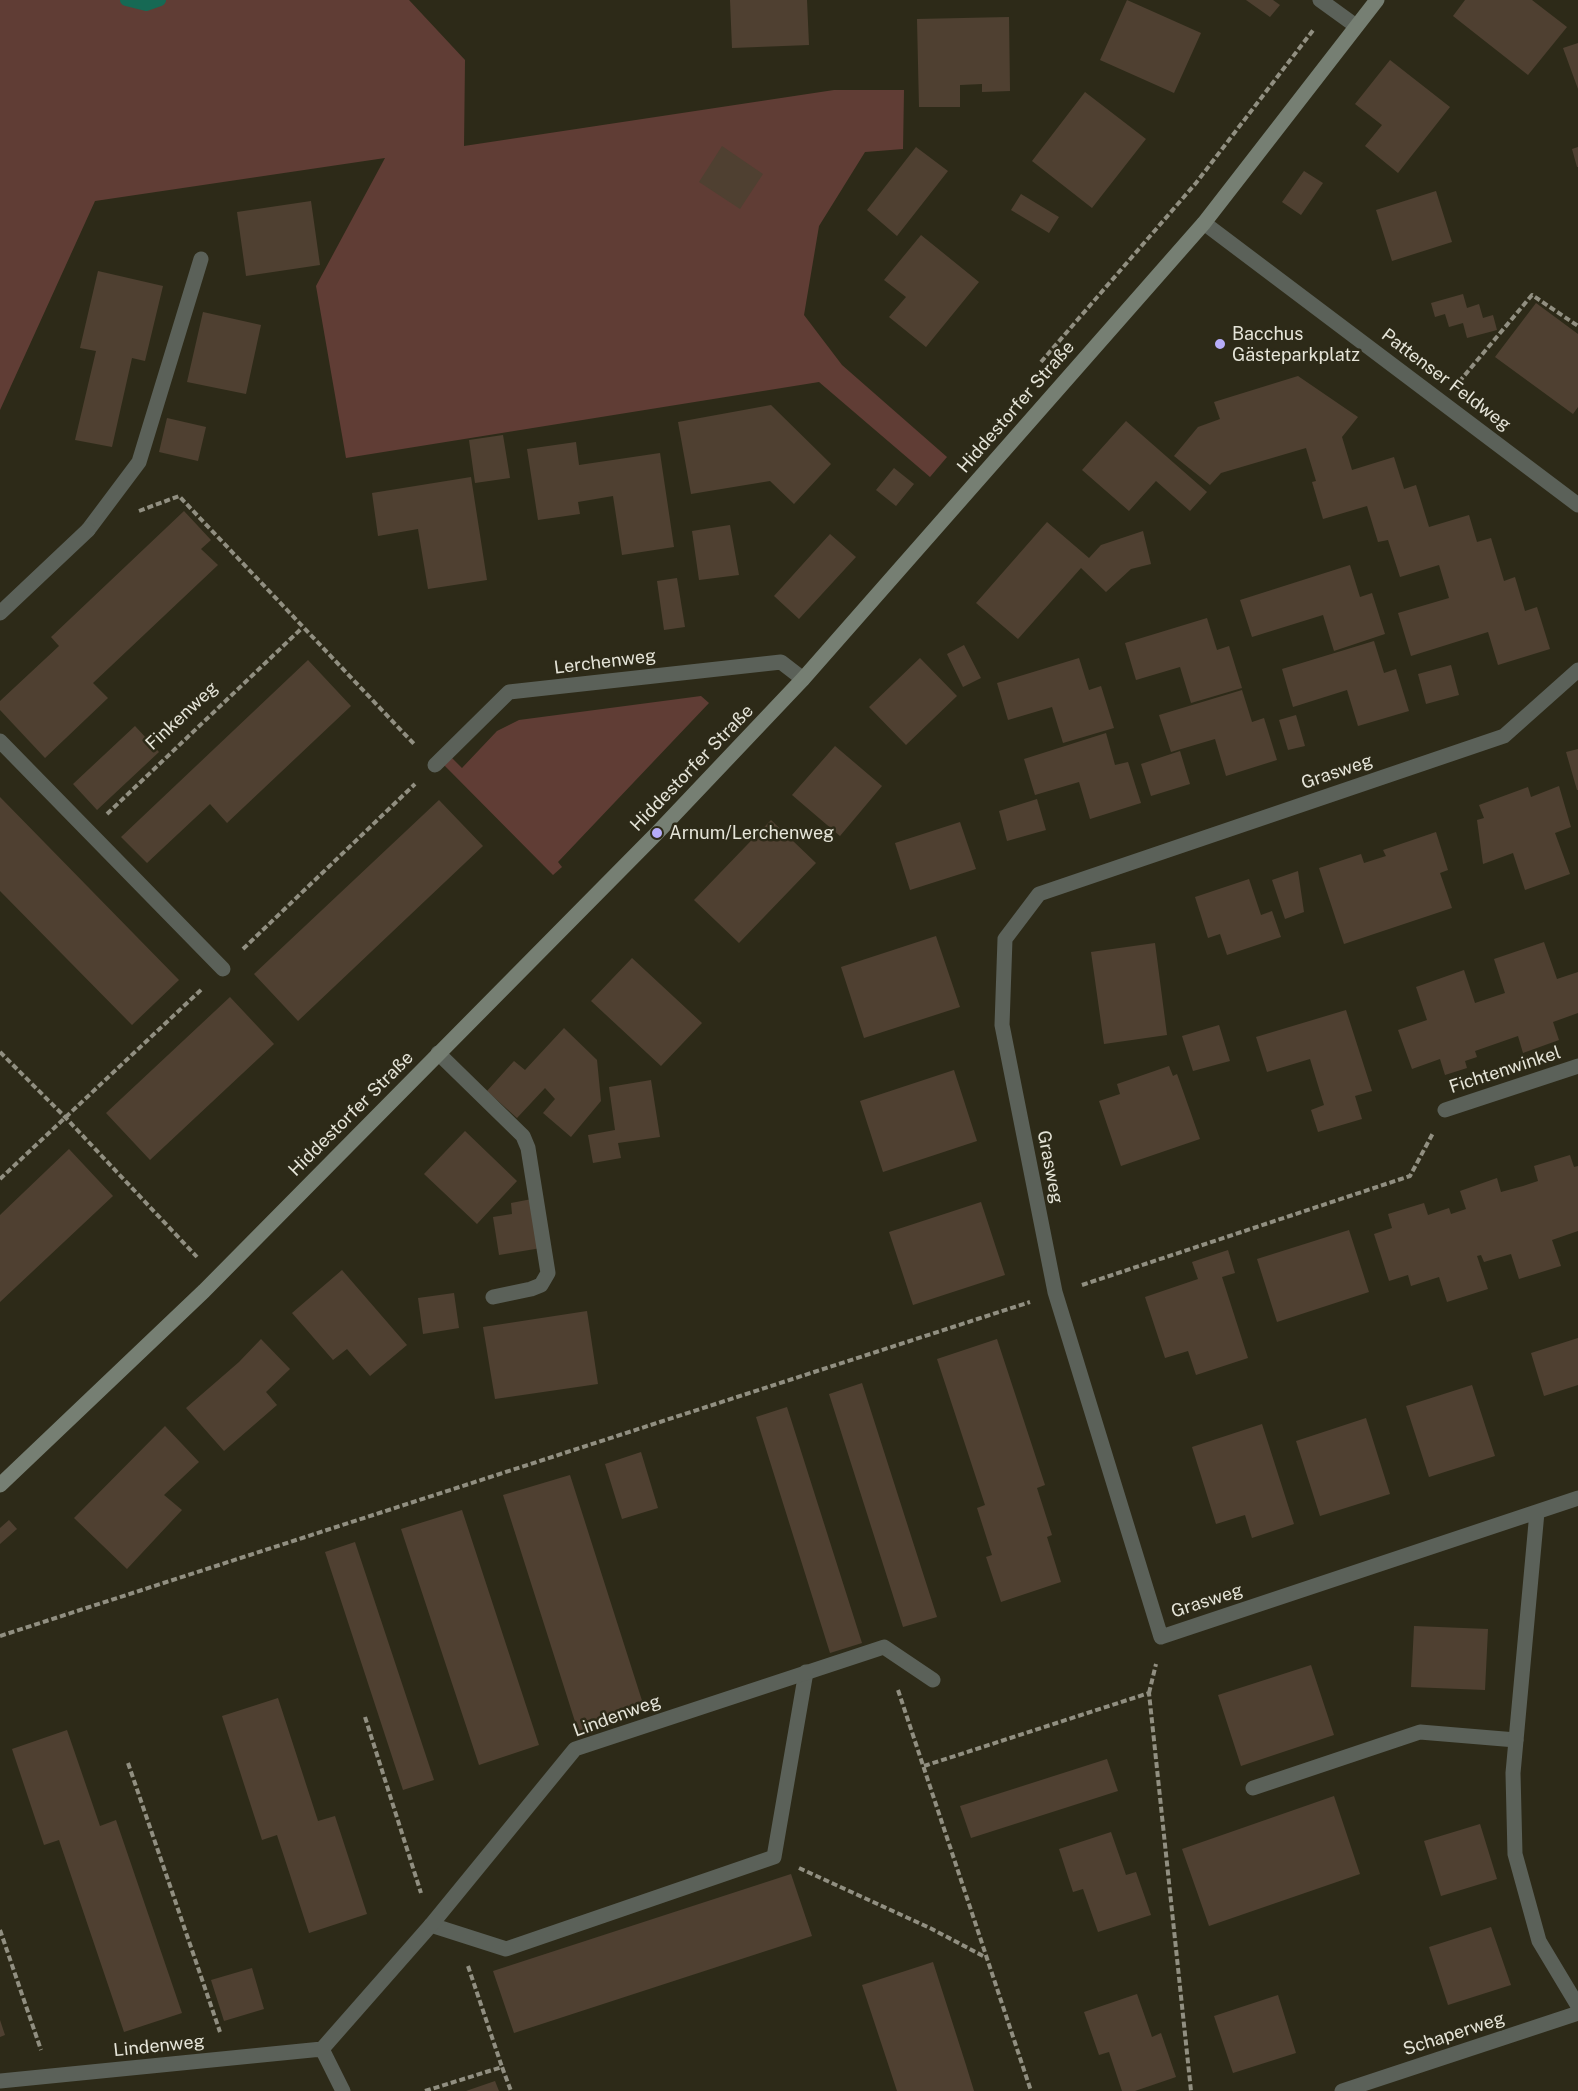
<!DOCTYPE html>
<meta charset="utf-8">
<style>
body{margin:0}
canvas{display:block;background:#2d2a18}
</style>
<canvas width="1578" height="2091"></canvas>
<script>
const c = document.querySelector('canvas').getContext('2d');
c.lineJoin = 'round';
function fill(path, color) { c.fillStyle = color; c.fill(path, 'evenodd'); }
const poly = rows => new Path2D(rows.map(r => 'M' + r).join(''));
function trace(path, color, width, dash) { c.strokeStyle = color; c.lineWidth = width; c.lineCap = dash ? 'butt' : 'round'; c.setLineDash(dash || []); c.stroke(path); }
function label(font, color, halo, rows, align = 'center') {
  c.font = font + ' "Public Sans",sans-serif'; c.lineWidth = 5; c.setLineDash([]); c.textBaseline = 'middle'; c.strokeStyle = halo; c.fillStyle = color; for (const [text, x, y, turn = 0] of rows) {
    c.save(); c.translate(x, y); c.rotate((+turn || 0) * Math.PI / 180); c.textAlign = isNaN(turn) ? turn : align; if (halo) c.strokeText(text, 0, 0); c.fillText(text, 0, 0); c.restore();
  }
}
const green = poly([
 [0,0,409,0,465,60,464,146,834,90,904,90,903,149,865,152,819,226,804,315,842,365,947,457,930,477,819,382,346,458,316,286,385,158,95,201,0,410],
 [701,696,709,703,558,862,562,867,553,875,443,764,450,756,462,768,497,731,519,720]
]);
const stream = poly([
 [126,0,146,5,160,0]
]);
const building = poly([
 [730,0,807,0,809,45,732,48],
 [1127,0,1201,33,1174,93,1100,60],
 [1246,0,1273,0,1280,5,1270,17],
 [1465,0,1532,0,1567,27,1528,75,1453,16],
 [1009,17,1010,91,982,92,982,84,960,85,960,107,919,107,917,19],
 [1578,43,1578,89,1563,48],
 [1390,60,1450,107,1398,173,1365,146,1382,125,1355,104],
 [1085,92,1146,139,1092,208,1032,161],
 [722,146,763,174,740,209,699,182],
 [916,147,948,171,897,236,867,210],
 [1578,147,1578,167,1577,167,1572,149],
 [1304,171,1323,183,1301,215,1282,202],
 [1436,191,1452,242,1392,261,1376,210],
 [1021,194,1059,217,1049,233,1011,210],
 [311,201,320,265,246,276,237,212],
 [921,235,979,282,926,347,889,317,906,297,884,280],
 [98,271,163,286,145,361,132,358,112,447,75,440,96,351,80,348],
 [1463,294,1467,308,1479,304,1483,318,1493,315,1497,330,1467,338,1463,323,1449,327,1445,314,1435,317,1431,303],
 [1536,303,1578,334,1578,407,1573,414,1495,357],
 [203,312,261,325,246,394,187,382],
 [1298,376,1358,417,1342,437,1352,470,1394,457,1404,489,1416,485,1429,527,1469,515,1477,542,1491,538,1504,581,1515,577,1525,611,1537,607,1550,649,1498,665,1488,632,1411,656,1398,613,1449,598,1439,565,1400,577,1388,540,1378,542,1367,506,1323,519,1312,482,1316,481,1306,448,1221,473,1210,485,1174,456,1198,427,1220,419,1214,402],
 [771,405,831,464,794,504,770,481,691,494,678,422],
 [167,418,206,427,198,461,159,452],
 [1126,421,1207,492,1190,511,1156,481,1129,511,1082,470],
 [503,435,510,478,475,483,469,440],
 [576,442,579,465,660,453,674,547,622,555,613,496,578,502,580,514,538,520,527,449],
 [894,468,914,484,896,506,876,490],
 [471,477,487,580,428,589,418,529,378,536,372,493],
 [184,511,211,540,201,549,218,565,93,683,108,698,45,758,0,710,0,701,59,646,51,637],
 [1047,522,1089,558,1101,545,1143,531,1151,564,1131,569,1106,592,1081,568,1018,639,976,603],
 [730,525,739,575,699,580,692,531],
 [830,534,856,557,799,619,774,596],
 [1350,565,1360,597,1372,593,1385,634,1334,651,1323,615,1252,637,1240,600],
 [677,578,685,627,664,630,657,581],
 [1207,618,1217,650,1229,646,1242,688,1191,703,1180,667,1136,680,1125,643],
 [1374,641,1384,673,1396,669,1409,711,1358,726,1347,690,1293,707,1282,669],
 [964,645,981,678,963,687,947,654],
 [920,658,957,696,906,745,869,707],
 [1079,658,1089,690,1101,686,1114,728,1063,743,1052,707,1008,720,997,683],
 [308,660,351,706,227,823,210,804,147,863,121,837],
 [1451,665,1459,695,1426,704,1418,674],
 [1242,690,1252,722,1264,718,1277,760,1226,776,1215,739,1171,752,1159,715],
 [1296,715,1305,746,1288,750,1279,720],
 [135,726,159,752,97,810,73,784],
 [1106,733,1115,765,1128,762,1141,803,1090,819,1079,782,1035,795,1024,759],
 [835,746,882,786,840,836,792,795],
 [1578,749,1578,790,1577,790,1566,752],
 [1180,751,1190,784,1151,796,1141,764],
 [1559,786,1571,827,1555,833,1570,874,1525,890,1513,853,1483,864,1477,820,1484,818,1479,805,1528,787,1531,797],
 [0,797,179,980,132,1025,0,891],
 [1037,799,1046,830,1007,841,999,811],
 [439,800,483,846,298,1021,254,974],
 [771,820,816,863,739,943,694,900],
 [960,822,976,869,910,890,895,843],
 [1436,832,1448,870,1440,873,1452,908,1344,944,1319,868,1361,854,1364,863,1386,856,1383,850],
 [1298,871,1304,912,1285,919,1272,880],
 [1249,879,1261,915,1272,911,1281,937,1227,955,1220,934,1208,938,1195,897],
 [936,936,960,1007,864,1038,841,967],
 [1544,942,1557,979,1578,972,1578,1013,1553,1022,1559,1040,1523,1053,1518,1036,1475,1051,1477,1057,1465,1061,1467,1068,1445,1075,1440,1059,1412,1069,1398,1030,1427,1020,1416,987,1464,970,1475,1003,1505,993,1494,959],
 [1155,943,1167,1035,1104,1044,1091,952],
 [632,958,702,1023,661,1066,591,1001],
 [230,997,274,1044,150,1160,106,1113],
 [1346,1010,1372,1091,1355,1096,1362,1119,1318,1132,1311,1110,1324,1105,1310,1059,1267,1072,1256,1037],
 [1219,1025,1230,1061,1193,1071,1182,1036],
 [564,1028,597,1060,601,1101,571,1137,543,1113,555,1099,545,1088,517,1118,487,1091,514,1061,525,1070],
 [1169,1066,1173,1076,1177,1074,1200,1139,1121,1166,1099,1101,1120,1094,1117,1084],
 [954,1070,977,1141,883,1172,860,1101],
 [651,1080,660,1137,618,1143,621,1158,593,1163,588,1135,615,1130,609,1087],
 [465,1131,517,1181,477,1224,424,1174],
 [69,1149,113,1196,0,1302,0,1215],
 [1570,1155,1574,1167,1578,1166,1578,1231,1552,1240,1561,1266,1519,1279,1511,1254,1484,1262,1481,1255,1477,1256,1488,1289,1447,1302,1439,1277,1411,1286,1408,1275,1389,1281,1374,1234,1392,1228,1388,1214,1424,1203,1428,1215,1449,1208,1451,1214,1466,1209,1460,1191,1497,1178,1501,1192,1523,1186,1538,1181,1534,1166],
 [532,1199,541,1248,499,1255,493,1217,512,1214,511,1203],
 [981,1202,1005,1275,913,1305,889,1232],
 [1349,1230,1369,1292,1277,1322,1257,1259],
 [1228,1250,1235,1273,1222,1277,1248,1358,1196,1375,1188,1351,1165,1358,1145,1297,1198,1279,1192,1262],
 [342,1270,407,1345,370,1376,347,1349,333,1360,292,1313],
 [454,1293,459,1328,423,1334,418,1298],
 [587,1311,598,1384,495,1399,483,1327],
 [1578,1338,1578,1385,1544,1396,1531,1353],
 [261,1339,290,1369,266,1392,277,1405,224,1451,186,1408,239,1362],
 [997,1339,1045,1485,1037,1488,1052,1535,1047,1537,1061,1582,1001,1602,986,1557,992,1555,977,1508,985,1505,937,1359],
 [862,1383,937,1617,903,1627,829,1394],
 [1472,1385,1495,1456,1429,1477,1406,1406],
 [787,1407,862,1643,830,1653,756,1417],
 [1366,1418,1390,1494,1320,1516,1296,1441],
 [1262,1424,1294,1524,1252,1538,1245,1515,1216,1524,1192,1447],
 [165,1426,199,1462,164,1495,182,1510,127,1569,74,1518],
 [641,1452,658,1508,622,1519,605,1464],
 [570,1475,645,1710,578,1731,503,1495],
 [462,1510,539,1745,479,1765,401,1529],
 [9,1520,17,1529,0,1544,0,1528],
 [355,1542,434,1780,403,1790,325,1552],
 [1414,1626,1488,1629,1485,1690,1411,1687],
 [1311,1665,1334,1735,1241,1766,1218,1695],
 [278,1698,318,1821,335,1816,367,1914,309,1933,277,1835,262,1840,222,1716],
 [67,1730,100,1826,116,1820,182,2013,124,2032,59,1840,44,1845,12,1749],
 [1107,1759,1118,1791,971,1838,960,1806],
 [1334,1796,1360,1874,1209,1926,1182,1849],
 [1480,1824,1497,1879,1441,1896,1424,1841],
 [1111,1832,1126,1875,1136,1872,1151,1915,1098,1932,1083,1889,1073,1892,1059,1849],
 [791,1874,812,1936,514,2033,493,1971],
 [1491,1927,1511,1985,1448,2005,1429,1947],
 [933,1962,966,2065,974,2091,897,2091,862,1985],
 [252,1968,264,2009,224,2021,211,1980],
 [1137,1994,1152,2037,1161,2033,1176,2077,1135,2091,1122,2091,1109,2052,1099,2055,1084,2012],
 [1278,1995,1296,2053,1233,2073,1214,2016],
 [0,2020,5,2035,0,2037],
 [495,2081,499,2091,466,2091]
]);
const path = poly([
 [1041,362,1196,183,1314,29],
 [1459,382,1532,295,1578,326],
 [139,511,179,496,415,745],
 [107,814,302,628],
 [243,949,415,784],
 [0,1052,65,1117,197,1257],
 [0,1179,203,988],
 [1082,1285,1410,1176,1433,1133],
 [0,1636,1030,1302],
 [898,1690,1031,2091],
 [1149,1693,1156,1664],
 [365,1717,421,1893],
 [128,1763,220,2032],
 [924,1766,1149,1693,1191,2091],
 [799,1868,930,1928,987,1958],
 [0,1930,41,2050],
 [468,1966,502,2067],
 [425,2091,502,2067,511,2091]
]);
const service = poly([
 [1320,0,1356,26],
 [88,530,139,462,201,259],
 [438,1053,523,1136,528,1148,548,1273,541,1285,531,1289,493,1297],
 [1253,1788,1420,1732,1516,1740],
 [431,1925,506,1949,774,1857,806,1672]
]);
const minor = poly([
 [1204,223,1578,505],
 [0,613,88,530],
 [1578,670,1504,736,1039,894,1005,939,1002,1025,1055,1292,1161,1637,1578,1498],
 [0,741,223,969],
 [435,765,509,692,781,662,803,679],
 [1445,1110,1578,1066],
 [1537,1512,1513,1773,1515,1854,1539,1941,1578,2006],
 [322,2049,343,2091],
 [0,2081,322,2049,431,1925,575,1749,884,1647,933,1680],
 [1342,2091,1578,2013]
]);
const secondary = poly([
 [0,1485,204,1291,657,833,803,679,1204,223,1377,0]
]);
const markers = [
 [1220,344,6,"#b6acf8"],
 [657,833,6,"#b6acf8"]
];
const poiNames = [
 ["Bacchus",1232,334],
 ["Gästeparkplatz",1232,355],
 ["Arnum/Lerchenweg",669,833]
];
const streetNames = [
 ["Pattenser Feldweg",1446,380,37],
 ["Hiddestorfer Straße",1016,407,-49],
 ["Lerchenweg",605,662,-7],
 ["Finkenweg",182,716,-43],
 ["Hiddestorfer Straße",692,768,-46],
 ["Grasweg",1337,772,-19],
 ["Fichtenwinkel",1505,1070,-18],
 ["Hiddestorfer Straße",351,1114,-45],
 ["Grasweg",1050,1167,79],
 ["Grasweg",1207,1601,-18],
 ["Lindenweg",617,1716,-20],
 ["Schaperweg",1454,2034,-18],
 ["Lindenweg",159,2046,-6]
];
fill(green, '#603d35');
trace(stream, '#166954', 12);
fill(building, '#4f4031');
trace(path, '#918f81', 4, [6, 3]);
trace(service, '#5b6159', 15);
trace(minor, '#5b6159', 15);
trace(secondary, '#767f73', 15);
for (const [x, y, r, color] of markers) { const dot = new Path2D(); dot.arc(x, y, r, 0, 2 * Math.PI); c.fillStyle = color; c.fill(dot); trace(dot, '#2d2a18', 2); }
label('18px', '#e5e4d8', '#2d2a18', poiNames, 'left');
label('18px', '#e5e4d8', '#2d2a18', streetNames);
</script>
